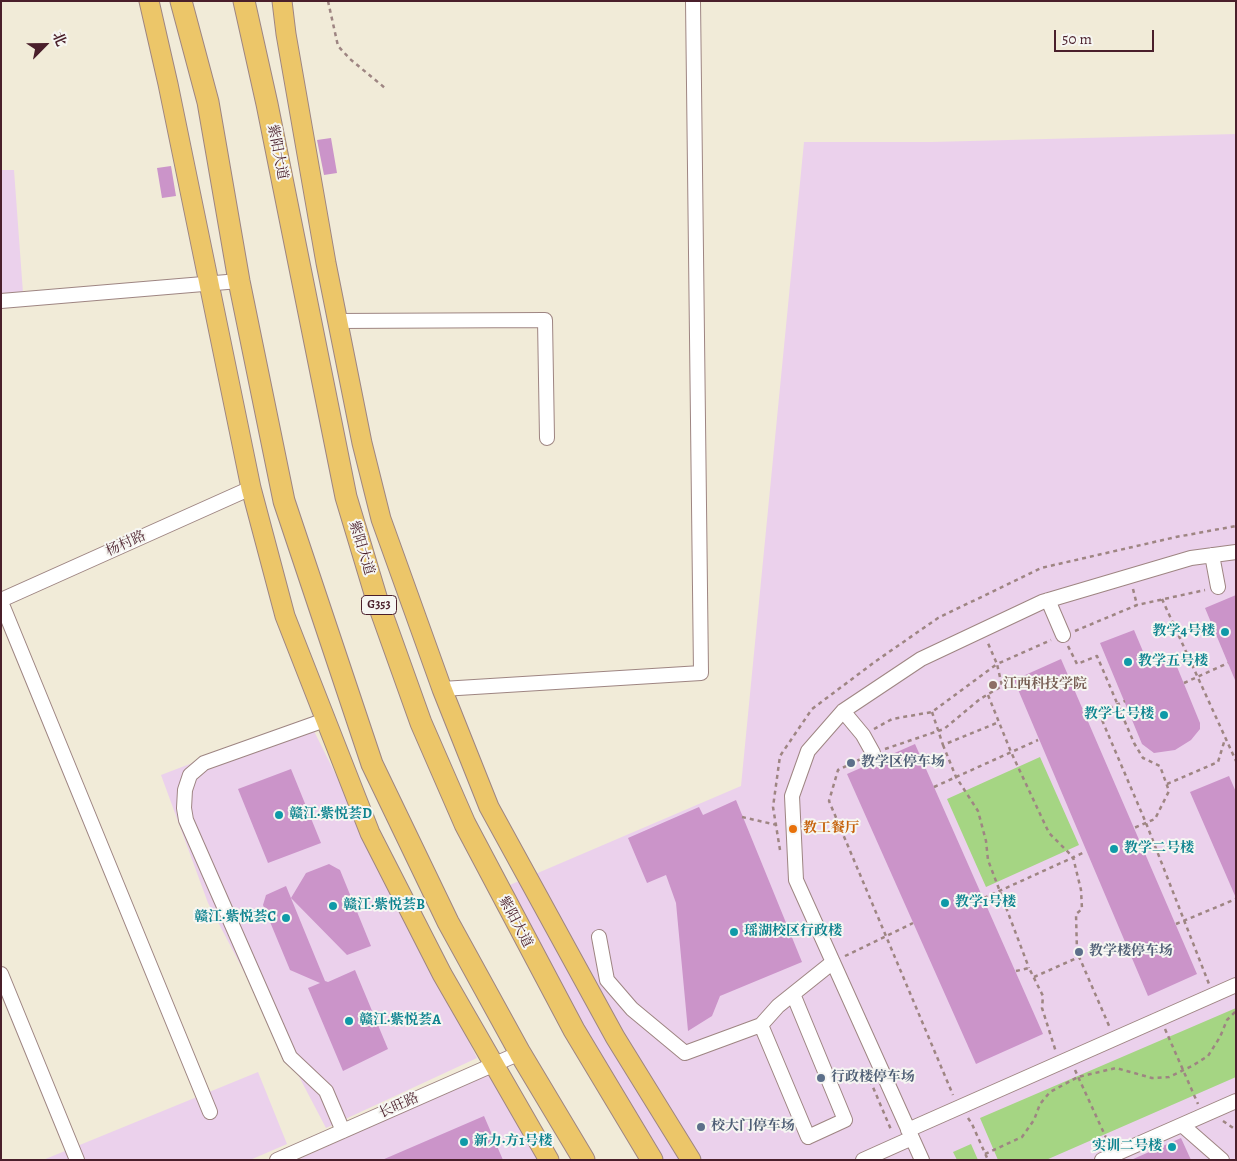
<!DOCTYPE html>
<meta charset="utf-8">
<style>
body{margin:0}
#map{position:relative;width:1237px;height:1161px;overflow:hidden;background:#f1ebd8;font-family:Alegreya,"Noto Serif SC",serif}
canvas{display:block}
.frame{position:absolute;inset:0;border:2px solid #4a1f2b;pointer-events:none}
.north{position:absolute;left:20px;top:20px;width:50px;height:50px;-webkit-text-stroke:4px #f6f6f2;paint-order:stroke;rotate:67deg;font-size:14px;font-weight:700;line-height:20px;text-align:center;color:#4a1f2b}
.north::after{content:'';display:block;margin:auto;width:18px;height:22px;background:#4a1f2b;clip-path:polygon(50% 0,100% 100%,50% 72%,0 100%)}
.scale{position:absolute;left:1054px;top:30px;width:100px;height:22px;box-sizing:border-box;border:2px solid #4a1f2b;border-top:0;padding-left:6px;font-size:15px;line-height:18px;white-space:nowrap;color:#4a1f2b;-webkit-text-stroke:4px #f6f6f2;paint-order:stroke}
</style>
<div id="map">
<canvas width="1237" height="1161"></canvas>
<div class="frame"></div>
<div class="north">北</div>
<div class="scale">50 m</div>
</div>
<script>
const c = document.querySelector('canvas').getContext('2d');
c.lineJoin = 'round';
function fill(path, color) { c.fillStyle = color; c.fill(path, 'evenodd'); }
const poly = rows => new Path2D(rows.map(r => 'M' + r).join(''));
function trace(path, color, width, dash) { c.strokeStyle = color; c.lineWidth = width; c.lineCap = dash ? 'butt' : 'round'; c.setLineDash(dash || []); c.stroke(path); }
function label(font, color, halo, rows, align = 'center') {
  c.font = font + ' Alegreya,"Noto Serif SC",serif'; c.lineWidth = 4; c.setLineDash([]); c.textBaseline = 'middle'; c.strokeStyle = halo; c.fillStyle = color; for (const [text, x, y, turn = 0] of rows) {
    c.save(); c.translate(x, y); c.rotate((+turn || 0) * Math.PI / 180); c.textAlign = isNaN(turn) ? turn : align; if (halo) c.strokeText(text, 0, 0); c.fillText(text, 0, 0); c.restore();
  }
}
const built = poly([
 [1236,134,1236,1160,654,1160,505,887,741,786,804,142,932,142],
 [1,170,14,170,23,293,1,294],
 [308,719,477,1058,326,1128,208,903,161,775],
 [258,1072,287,1144,250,1160,43,1160],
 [488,1074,538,1160,297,1160]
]);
const green = poly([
 [1040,757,1079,845,986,887,947,799],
 [1236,1008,1236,1077,1046,1160,998,1160,980,1118],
 [971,1144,978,1160,957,1160,953,1152]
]);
const building = poly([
 [331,138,337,173,324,175,317,140],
 [171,166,176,196,162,198,157,168],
 [1236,595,1236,680,1235,680,1205,608],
 [1134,630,1150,668,1173,657,1200,723,1200,729,1191,740,1175,750,1154,753,1142,744,1100,643],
 [1061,659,1197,974,1148,996,1014,680],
 [915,744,1043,1034,976,1064,847,774],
 [291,769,321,843,268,863,238,789],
 [1229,776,1236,792,1236,898,1190,792],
 [736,800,802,962,720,996,712,1016,688,1031,676,903,666,875,647,883,628,838,699,807,703,815],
 [329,864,340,870,371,946,347,955,291,898,306,873],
 [286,886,325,981,328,982,355,970,388,1049,343,1071,308,988,320,983,290,970,263,905,266,895],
 [484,1116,503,1160,382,1160],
 [1181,1138,1191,1160,1131,1160]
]);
const path = poly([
 [328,1,338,46,350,59,385,88],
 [1133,589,1137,605],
 [1162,599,1236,761],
 [1075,631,1137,605,1205,590],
 [1068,646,1077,664,1097,656,1134,743,1143,758,1160,766,1169,791,1155,819,1134,828],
 [988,695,1011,752,1049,833,1073,857,1081,890,1082,909,1076,914,1077,952,1110,1028],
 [932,712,943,745,999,722],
 [1099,713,1146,823,1209,984],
 [1087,718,1125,701],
 [874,729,892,719,932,712,997,664,987,641],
 [943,745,956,777,978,811,986,841,988,860,1029,968],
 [885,749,944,729,980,699,1002,686,997,664,1051,640],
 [861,759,838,770,829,801,953,1095],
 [1167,784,1218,762,1225,739],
 [934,787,1038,740],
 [742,817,777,825],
 [780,850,773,807,780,756,812,709,876,661,938,618,1041,568,1176,537,1236,526],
 [984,898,1085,852],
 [1176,924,1236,899],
 [845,956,913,923],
 [1016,971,1029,968,1043,996,1042,1008,1056,1052],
 [1034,977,1079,957],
 [1165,1029,1198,1104],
 [1075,1070,1108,1142],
 [867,1073,892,1132],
 [968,1118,972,1124,988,1160],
 [1223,1121,1236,1130],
 [985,1154,1022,1137,1034,1120,1040,1104,1050,1092,1078,1077,1116,1068,1152,1078,1169,1077,1192,1066,1208,1056,1220,1037,1227,1020,1236,1011]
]);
const minor = poly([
 [1,301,239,281],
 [337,321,545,320,547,438],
 [1212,555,1218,587],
 [1,600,251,488],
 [1048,600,1063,635],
 [1,602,210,1112],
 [442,689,701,673,693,1],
 [843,711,863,735,873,753],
 [325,720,204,763,190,775,185,790,184,808,186,820,290,1057,326,1091,343,1131],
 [599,937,607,980,632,1009,685,1053,761,1025,778,1006,833,962],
 [1,974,77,1160],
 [761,1025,808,1137,845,1120,793,994],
 [1182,1125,1222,1160],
 [908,1130,1236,985],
 [277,1160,520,1053],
 [863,1160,912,1138],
 [922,1160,796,880,792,796,808,751,843,711,921,659,1042,602,1191,558,1236,552],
 [1102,1160,1236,1101]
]);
const major = poly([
 [149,1,168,84,251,488,285,616,370,833,442,974,549,1160],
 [282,1,286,34,326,263,362,443,381,519,442,689,489,807,615,1037,691,1160]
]);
const highway = poly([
 [181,1,208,102,239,281,284,501,372,764,448,922,520,1053,584,1160],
 [244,1,267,104,346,497,377,600,421,723,465,824,574,1030,652,1160]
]);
const pathBridge = poly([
 [1184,683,1228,663]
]);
const markers = [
 [1225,632,5,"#0f9aa8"],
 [1128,662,5,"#0f9aa8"],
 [993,685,5,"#8d6e63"],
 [1164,715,5,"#0f9aa8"],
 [851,763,5,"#5c6f8a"],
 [279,815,5,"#0f9aa8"],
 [793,829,5,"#e8710a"],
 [1114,849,5,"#0f9aa8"],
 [945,903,5,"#0f9aa8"],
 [333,906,5,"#0f9aa8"],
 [286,918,5,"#0f9aa8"],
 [734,932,5,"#0f9aa8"],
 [1079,952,5,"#5c6f8a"],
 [349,1021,5,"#0f9aa8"],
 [821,1078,5,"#5c6f8a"],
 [701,1127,5,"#5c6f8a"],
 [464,1142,5,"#0f9aa8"],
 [1172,1147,5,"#0f9aa8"]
];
const shields = [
 [379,605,35]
];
const shieldNames = [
 ["G353",379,605]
];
const streetNames = [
 ["紫阳大道",277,152,79],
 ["杨村路",126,544,-24],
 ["紫阳大道",361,548,73],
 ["紫阳大道",515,922,62],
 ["长旺路",399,1106,-24]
];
const cultureNames = [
 ["教学4号楼",1215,632,"right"],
 ["教学五号楼",1138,662],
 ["教学七号楼",1154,715,"right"],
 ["赣江·紫悦荟D",289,815],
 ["教学二号楼",1124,849],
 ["教学1号楼",955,903],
 ["赣江·紫悦荟B",343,906],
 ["赣江·紫悦荟C",276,918,"right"],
 ["瑶湖校区行政楼",744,932],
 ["赣江·紫悦荟A",359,1021],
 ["新力·方1号楼",474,1142],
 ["实训二号楼",1162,1147,"right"]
];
const educationNames = [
 ["江西科技学院",1003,685]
];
const serviceNames = [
 ["教学区停车场",861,763],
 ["教学楼停车场",1089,952],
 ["行政楼停车场",831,1078],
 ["校大门停车场",711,1127]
];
const foodNames = [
 ["教工餐厅",803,829]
];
fill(built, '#ebd1ec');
fill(green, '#a5d583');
fill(building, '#cb94c9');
trace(minor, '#9e8582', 16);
trace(major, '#9e8582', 21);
trace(highway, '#9e8582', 23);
trace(path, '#9e8582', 2.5, [4, 4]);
trace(minor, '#fff', 14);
trace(major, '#ecc669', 19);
trace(highway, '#ecc669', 21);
trace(pathBridge, '#9e8582', 2.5, [4, 4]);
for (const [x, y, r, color] of markers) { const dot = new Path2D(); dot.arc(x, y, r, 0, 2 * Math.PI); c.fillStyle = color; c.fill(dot); trace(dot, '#f6f6f2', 2); }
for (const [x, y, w] of shields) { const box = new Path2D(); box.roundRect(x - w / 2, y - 9.5, w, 19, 4); c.fillStyle = '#f6f6f2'; c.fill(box); trace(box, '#4a1f2b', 1); }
label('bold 12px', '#4a1f2b', null, shieldNames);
label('14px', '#4a1f2b', '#f6f6f2', streetNames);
label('bold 14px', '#0d838f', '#f6f6f2', cultureNames, 'left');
label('bold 14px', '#785e54', '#f6f6f2', educationNames, 'left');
label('bold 14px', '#4e5e75', '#f6f6f2', serviceNames, 'left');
label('bold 14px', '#c56008', '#f6f6f2', foodNames, 'left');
</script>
